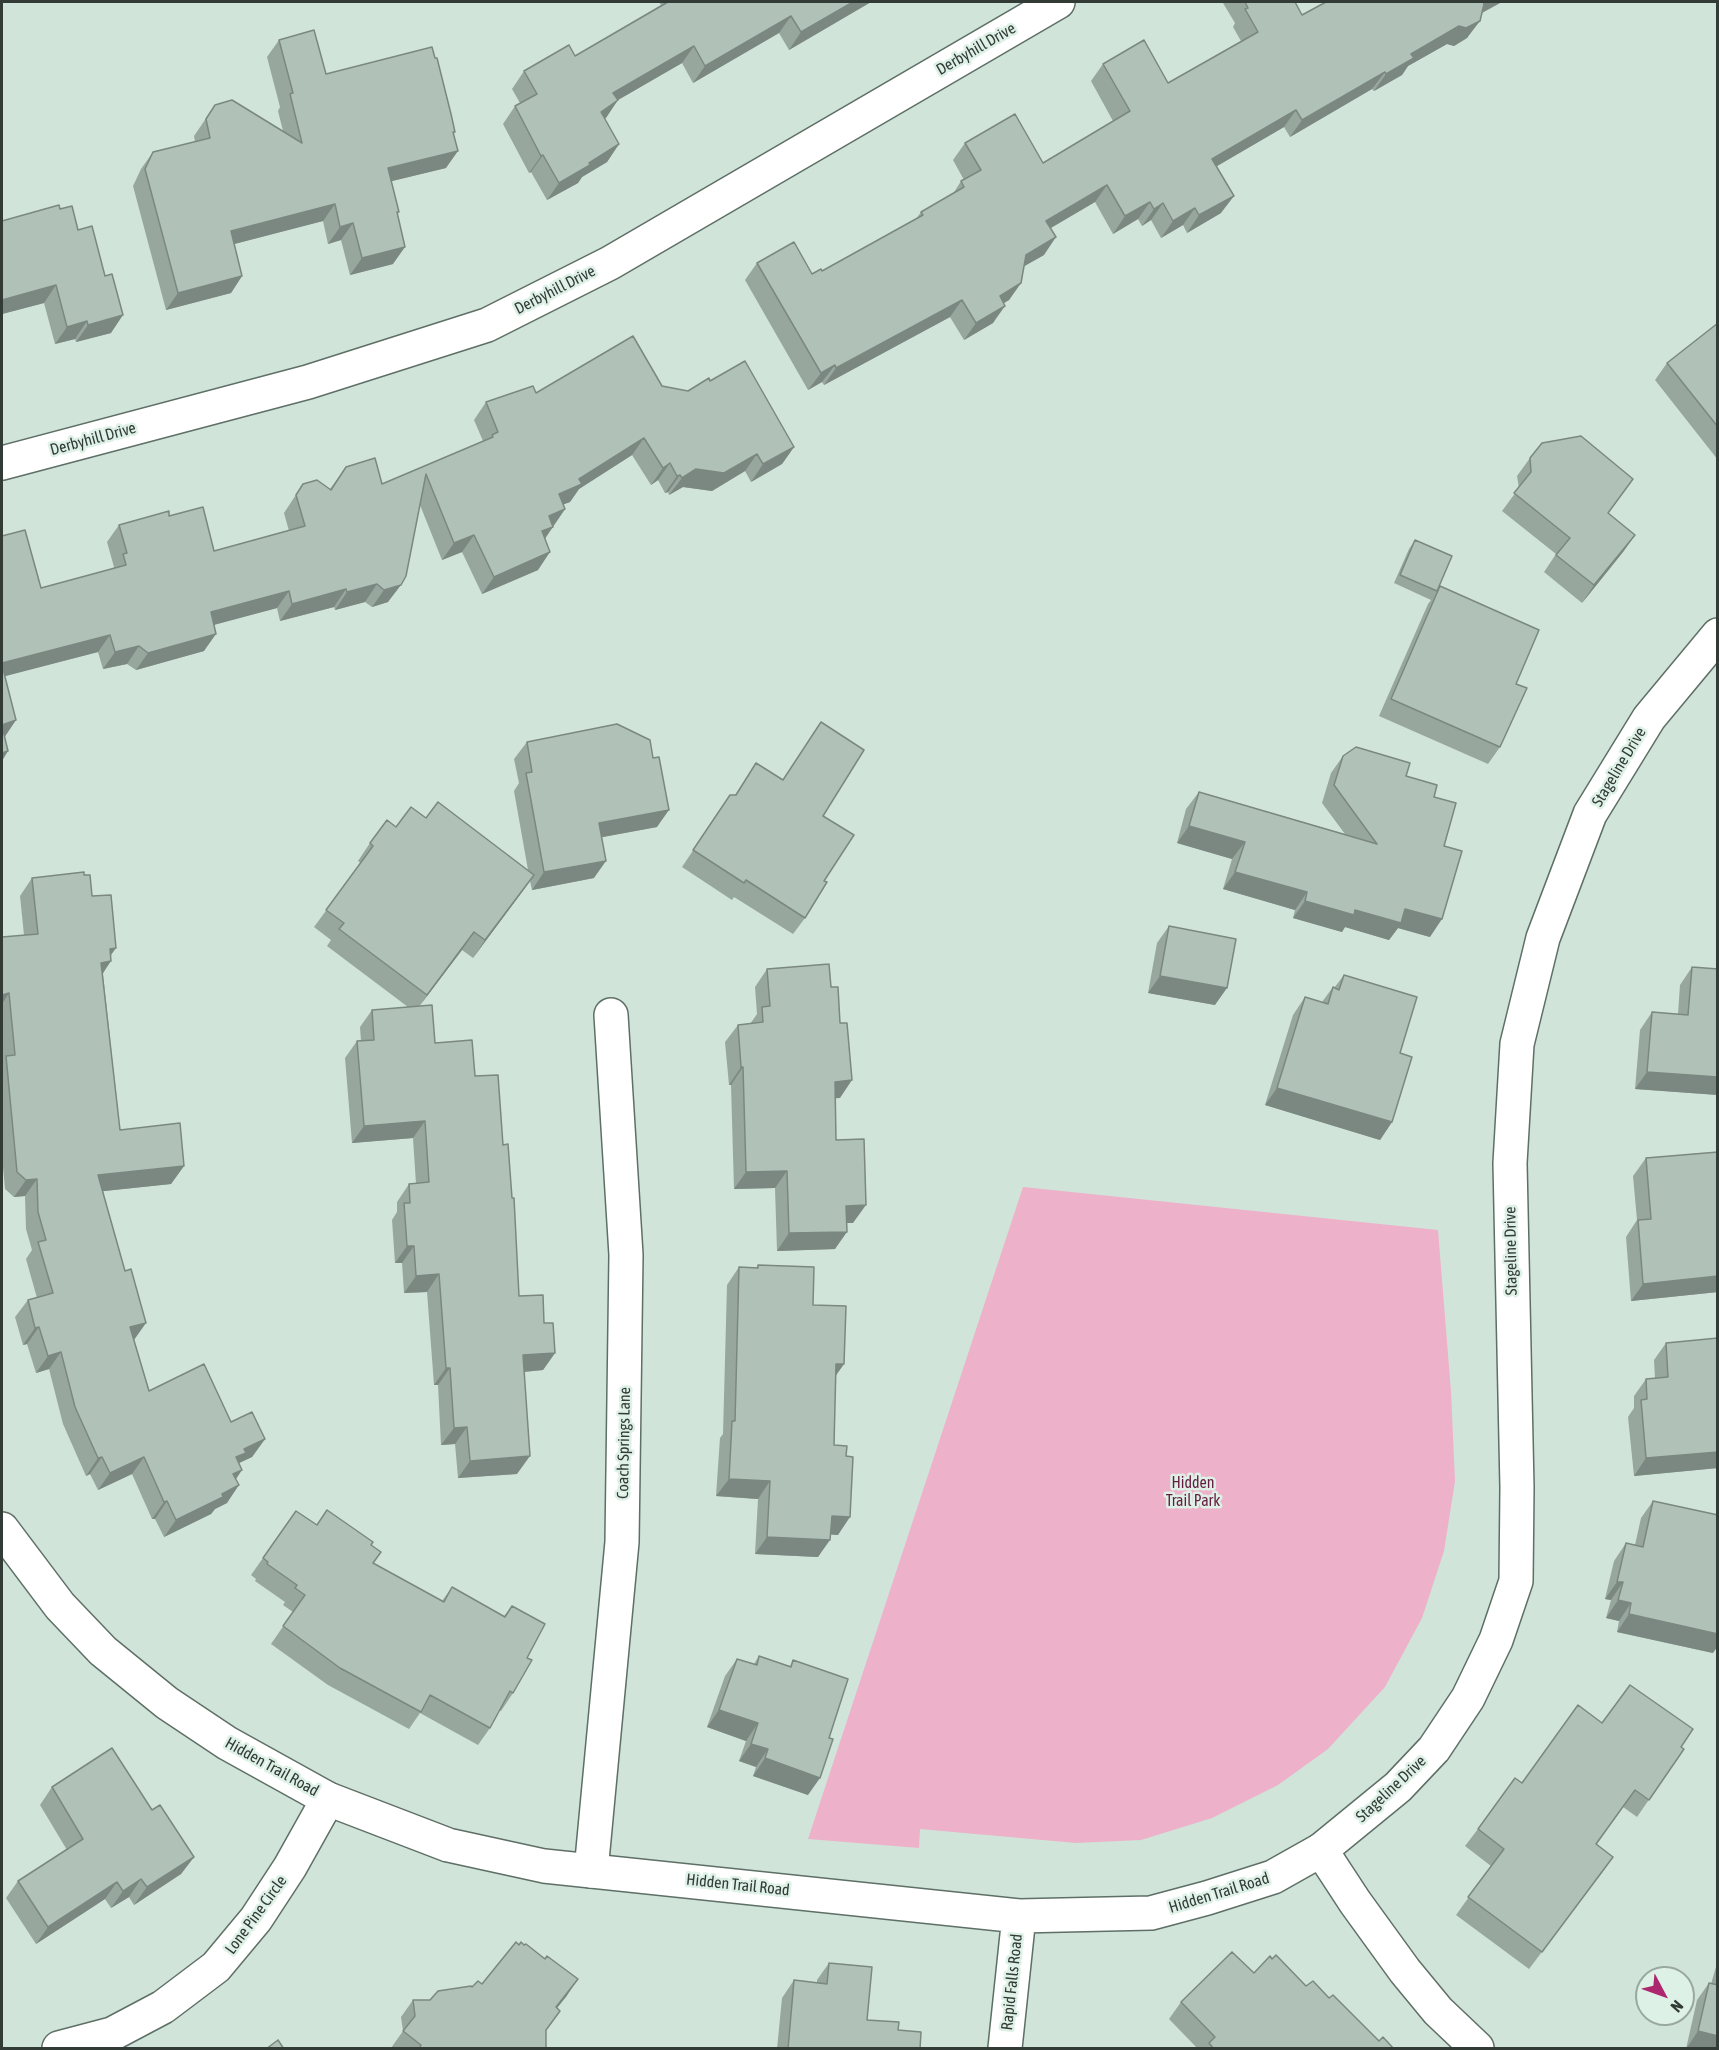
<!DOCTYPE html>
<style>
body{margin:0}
#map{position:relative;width:1719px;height:2050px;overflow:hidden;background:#d1e4da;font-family:"Asap Condensed",sans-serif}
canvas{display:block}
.frame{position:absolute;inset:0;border:3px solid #333b37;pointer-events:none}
.north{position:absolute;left:1635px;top:1966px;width:60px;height:60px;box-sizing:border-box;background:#def1e7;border:2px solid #9aa8a1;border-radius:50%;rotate:131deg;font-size:16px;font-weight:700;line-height:24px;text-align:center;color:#333b37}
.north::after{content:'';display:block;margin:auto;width:21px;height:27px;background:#ad276e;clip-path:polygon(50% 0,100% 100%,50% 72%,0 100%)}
</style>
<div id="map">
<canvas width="1719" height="2050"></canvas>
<div class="frame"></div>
<div class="north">N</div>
</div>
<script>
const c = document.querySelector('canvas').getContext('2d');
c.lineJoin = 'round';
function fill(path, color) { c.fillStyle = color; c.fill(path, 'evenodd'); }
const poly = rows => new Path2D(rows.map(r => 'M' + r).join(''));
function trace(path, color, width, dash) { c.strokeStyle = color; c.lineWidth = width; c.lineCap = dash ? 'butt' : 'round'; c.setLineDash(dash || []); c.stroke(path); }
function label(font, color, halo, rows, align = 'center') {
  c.font = font + ' "Asap Condensed",sans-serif'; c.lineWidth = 5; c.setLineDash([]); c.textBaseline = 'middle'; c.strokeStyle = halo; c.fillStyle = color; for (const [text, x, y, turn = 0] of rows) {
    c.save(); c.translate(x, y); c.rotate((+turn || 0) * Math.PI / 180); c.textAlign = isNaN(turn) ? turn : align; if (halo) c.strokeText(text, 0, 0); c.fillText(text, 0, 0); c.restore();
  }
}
const green = poly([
 [1023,1187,1438,1230,1451,1392,1455,1481,1444,1551,1422,1618,1385,1687,1328,1749,1278,1785,1212,1818,1141,1840,1076,1843,920,1829,919,1848,808,1839]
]);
const minor = poly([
 [2,463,308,382,487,325,610,263,1058,2],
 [1321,1850,1398,1787,1434,1749,1468,1698,1496,1640,1516,1581,1517,1488,1510,1163,1517,1044,1543,938,1590,814,1649,718,1718,635],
 [591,1871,622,1542,626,1255,611,1015],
 [59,2048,112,2034,163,2007,216,1967,256,1919,290,1867,328,1799]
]);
const tertiary = poly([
 [2,1529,60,1606,103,1651,167,1703,227,1743,328,1799,448,1845,544,1866,1019,1916,1151,1913,1207,1898,1273,1877,1321,1850,1355,1902,1405,1971,1438,2011,1477,2048],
 [1005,2048,1019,1916]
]);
const wall = poly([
 [659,2,871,2,789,50,779,33,693,83,682,63,618,100,604,118,619,144,607,162,582,177,578,183,547,200,531,172,529,173,503,124,515,106,520,103,512,89,524,71,575,56,661,5],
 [1224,2,1295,2,1302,15,1482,13,1467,38,1454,46,1447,44,1408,66,1402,75,1374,91,1372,89,1290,137,1284,127,1217,166,1221,213,1187,233,1183,225,1161,238,1151,220,1142,226,1138,219,1113,234,1095,202,1050,228,1044,255,1024,266,1021,283,1009,300,1004,303,993,323,964,340,950,317,824,385,822,382,808,390,745,280,757,263,812,274,822,271,916,219,921,212,953,194,961,181,964,180,953,160,965,143,1043,163,1113,121,1091,81,1103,64,1168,83,1241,41,1233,27,1235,23,1223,3],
 [279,40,326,74,455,132,453,134,446,168,391,181,399,212,397,214,393,264,350,275,341,240,328,244,323,221,234,244,242,276,231,293,166,310,133,186,141,169,153,152,195,142,194,136,215,105,283,131,278,111,280,107,267,57],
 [60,209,78,230,111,333,76,342,75,339,55,344,44,303,2,314,2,221],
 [1718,323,1718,460,1655,380,1667,363],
 [710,381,794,447,782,464,751,482,745,471,712,491,683,487,669,495,668,492,665,493,658,480,651,485,632,455,579,489,570,502,563,504,565,509,545,539,538,570,482,594,462,552,442,560,420,505,388,602,372,607,365,602,335,610,334,607,280,621,277,608,214,625,204,651,136,670,127,664,103,669,98,652,4,676,16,720,4,737,2,536,41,588,112,569,114,567,107,542,119,525,169,516,214,551,289,531,284,513,303,484,330,489,346,467,382,484,483,441,474,420,486,402,536,393,662,386,688,391],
 [1530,458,1608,513,1635,535,1623,552,1582,603,1544,572,1556,554,1502,511,1519,488,1517,476],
 [1415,540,1437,591,1440,586,1516,684,1500,747,1488,764,1379,716,1428,604,1431,600,1394,583,1409,549],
 [821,722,824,881,805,918,793,934,734,897,732,900,682,867,730,795,735,795,756,763,783,780],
 [527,742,657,827,602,837,594,878,532,890,530,881,473,958,462,950,419,1006,435,1043,475,1076,503,1145,519,1296,544,1323,555,1353,543,1370,524,1372,517,1474,458,1478,455,1444,441,1445,438,1385,434,1385,427,1292,404,1293,402,1263,395,1263,392,1220,397,1212,397,1202,409,1184,416,1184,413,1138,352,1143,345,1058,357,1041,361,1041,360,1027,372,1010,408,1007,327,946,331,940,314,927,361,863,358,861,370,843,396,827,426,818,528,870,514,791,519,783,514,759],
 [1343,756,1406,776,1434,797,1444,846,1430,937,1398,928,1389,940,1345,927,1342,932,1293,918,1295,910,1223,889,1232,859,1177,843,1186,809,1199,792,1345,834,1322,803,1331,773],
 [84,875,111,956,103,974,120,1130,184,1166,171,1184,103,1191,134,1340,149,1391,231,1422,265,1439,252,1457,239,1463,236,1479,227,1503,215,1509,211,1514,164,1537,155,1519,152,1519,132,1474,98,1490,90,1474,86,1476,63,1424,49,1369,36,1373,27,1344,23,1345,15,1317,28,1300,37,1298,26,1259,32,1250,26,1229,25,1196,14,1197,5,1189,2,1156,2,937,24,935,20,896,32,878],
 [1169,926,1215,1005,1148,993,1157,943],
 [1692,967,1718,1095,1635,1089,1640,1030,1652,1012,1678,1014,1680,985],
 [767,969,840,1098,835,1098,836,1140,853,1223,847,1223,835,1249,777,1251,775,1188,734,1189,731,1085,729,1085,725,1042,738,1025,750,1024,757,1014,755,987],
 [1344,975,1400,1053,1392,1122,1380,1140,1265,1105,1293,1015,1305,997,1322,1002,1333,987,1334,988],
 [1718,1152,1718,1292,1631,1301,1626,1237,1637,1220,1633,1176,1646,1158],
 [758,1265,813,1305,844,1364,835,1376,834,1445,838,1535,831,1534,818,1557,755,1554,758,1499,716,1496,720,1438,723,1434,727,1285,739,1267,756,1268],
 [1666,1343,1718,1468,1634,1476,1628,1417,1634,1408,1634,1396,1646,1379,1655,1378,1654,1360],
 [1653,1501,1713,1653,1617,1632,1619,1621,1606,1618,1611,1600,1605,1599,1614,1561,1626,1543,1635,1545,1641,1518],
 [296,1511,317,1525,371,1545,373,1563,442,1601,452,1587,504,1616,512,1606,527,1658,513,1693,501,1711,499,1710,490,1728,478,1745,420,1713,409,1729,328,1685,271,1644,293,1612,283,1605,285,1602,255,1581,256,1579,251,1575],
 [759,1656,790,1666,793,1660,808,1795,753,1776,756,1767,739,1761,746,1741,707,1727,725,1676,737,1659,754,1664],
 [1602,1723,1681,1747,1684,1749,1637,1817,1623,1807,1597,1844,1613,1857,1529,1969,1456,1915,1491,1866,1465,1846,1478,1829,1522,1783],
 [52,1787,152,1810,194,1857,181,1874,134,1905,129,1897,111,1908,105,1899,36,1944,6,1898,18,1881,67,1850,40,1805],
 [519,1945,524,1945,578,1979,557,2008,546,2031,546,2049,391,2048,403,2031,401,2017,413,2000,430,2000,482,1984],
 [1272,1959,1306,1986,1329,1998,1379,2041,1394,2049,1198,2049,1169,2019,1181,2002,1254,1973],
 [1718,1960,1718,2049,1686,2049,1697,2000,1709,1983,1711,1984],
 [829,1963,867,2020,898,2030,920,2049,777,2049,782,1998,794,1980,817,1983,817,1980]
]);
const shadedWall = poly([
 [853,2,871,2,789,50,801,32],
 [1484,2,1502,2,1471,19],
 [791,16,779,33,693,83,705,66],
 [1480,21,1467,38,1454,46,1447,44,1408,66,1402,75,1374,91,1386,74,1411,54,1459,26],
 [694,46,682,63,618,100,606,118,588,129,613,93],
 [1385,72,1372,89,1290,137,1302,120],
 [1296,110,1284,127,1200,176,1212,159],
 [619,144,607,162,582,177,578,183,547,200,559,183,589,163],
 [458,151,446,168,376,185,388,168],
 [543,155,531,172,529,173,541,156],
 [1107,185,1095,202,1034,238,1046,221],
 [1234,196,1221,213,1187,233,1199,215],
 [1150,202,1138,219,1113,234,1125,216],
 [1163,203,1151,220,1142,226,1154,209],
 [335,204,323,221,219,248,231,231],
 [1195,208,1183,225,1161,238,1173,221],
 [353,223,341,240,328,244,340,227],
 [1056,237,1044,255,1014,272,1026,255],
 [405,247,393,264,350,275,362,258],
 [242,276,231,293,166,310,178,293],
 [1021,283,1009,300,987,313,1000,296],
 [56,285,44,303,2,314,2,300],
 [962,300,950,317,824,385,836,368],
 [1005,306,993,323,964,340,976,323],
 [123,315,111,333,76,342,88,325],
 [87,321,75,339,55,344,67,327],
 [835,365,822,382,808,390,821,373],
 [644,438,632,455,579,489,570,502,547,511,559,494,579,479],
 [794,447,782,464,751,482,763,464],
 [757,454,745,471,712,491,683,487,669,495,682,478,696,469],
 [670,463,658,480,651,485,663,468],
 [680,475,668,492,665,493,677,476],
 [565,509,541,544,530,549,549,516],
 [474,535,462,552,442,560,454,543],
 [1635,535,1623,552,1582,603,1594,585],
 [550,552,538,570,482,594,494,577],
 [377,584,365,602,335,610,347,592],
 [401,585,388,602,372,607,384,590],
 [346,589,334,607,280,621,292,604],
 [289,591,277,608,198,629,211,612],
 [216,634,204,651,136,670,148,653],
 [110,635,98,652,2,677,2,663],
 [139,646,127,664,103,669,115,652],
 [16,720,4,738,2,725],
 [8,751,2,761,2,753],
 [669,810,657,827,587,840,599,823],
 [1189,826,1245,842,1232,859,1177,843],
 [606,861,594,878,532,890,544,872],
 [1235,872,1307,892,1295,910,1223,889],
 [534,875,522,892,473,958,485,940],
 [1305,901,1355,910,1405,909,1442,919,1430,937,1398,928,1389,940,1345,927,1342,932,1293,918],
 [474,932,462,950,415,1012,427,995],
 [116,948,106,962,111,961,99,979,89,980,110,949],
 [1160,976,1227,988,1215,1005,1148,993],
 [9,993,2,1004,2,995],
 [741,1067,743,1067,731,1085,729,1085],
 [1647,1072,1718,1077,1718,1095,1635,1089],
 [852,1080,840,1098,823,1099,835,1082],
 [1277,1088,1392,1122,1380,1140,1265,1105],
 [425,1121,413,1138,352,1143,364,1126],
 [184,1166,171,1184,86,1193,98,1175],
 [787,1171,775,1188,734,1189,746,1172],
 [37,1179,25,1196,14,1197,26,1180],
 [866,1205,853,1223,834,1223,846,1206],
 [847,1232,835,1249,777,1251,789,1233],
 [407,1246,414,1246,402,1263,395,1263],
 [439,1274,427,1292,404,1293,416,1276],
 [1718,1276,1718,1292,1631,1301,1643,1284],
 [146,1323,134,1340,130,1327],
 [39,1327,27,1344,23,1345,35,1328],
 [61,1352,49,1369,36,1373,48,1356],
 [555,1353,543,1370,511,1373,523,1355],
 [836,1364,844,1364,832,1381],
 [446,1368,450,1368,438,1385,434,1385],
 [467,1427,455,1444,441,1445,454,1428],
 [265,1439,252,1457,239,1463,236,1457,244,1449],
 [1718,1452,1718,1468,1634,1476,1646,1458],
 [530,1456,517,1474,458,1478,470,1461],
 [102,1457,90,1474,86,1476,98,1458],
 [144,1457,132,1474,98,1490,110,1473],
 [242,1470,230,1488,233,1474],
 [729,1479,770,1481,758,1499,716,1496],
 [239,1485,227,1503,215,1509,211,1514,164,1537,176,1520],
 [167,1501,155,1519,152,1519,164,1502],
 [832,1516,850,1517,838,1535,820,1534],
 [767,1537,830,1540,818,1557,755,1554],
 [1617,1582,1623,1582,1611,1600,1605,1599],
 [1618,1600,1631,1603,1619,1621,1606,1618],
 [1629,1614,1718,1634,1718,1646,1713,1653,1617,1632],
 [719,1710,758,1723,746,1741,707,1727],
 [751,1744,768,1749,756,1767,739,1761],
 [765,1758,820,1778,808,1795,753,1776],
 [194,1857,181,1874,134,1905,147,1887],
 [1613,1857,1601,1874,1529,1969,1542,1952],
 [141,1879,129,1897,111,1908,123,1891],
 [117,1882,105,1899,36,1944,48,1927],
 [578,1979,566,1997,544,2024,556,2007],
 [1698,2031,1718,2036,1718,2049,1686,2049]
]);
const building = poly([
 [668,2,853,2,801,32,791,16,705,66,694,46,613,93,618,100,601,112,619,144,589,163,590,165,559,183,543,155,541,156,515,106,537,94,524,71,569,45,575,56,668,2],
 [1245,2,1295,2,1302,15,1326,2,1484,2,1483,2,1484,4,1480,21,1466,28,1459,26,1411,54,1414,58,1386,74,1385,72,1302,120,1296,110,1212,159,1234,196,1199,215,1195,208,1173,221,1163,203,1154,209,1150,202,1125,216,1107,185,1046,221,1056,237,1026,255,1021,283,1000,296,1005,306,976,323,962,300,836,368,835,365,821,373,757,263,794,242,812,274,821,269,822,271,923,215,921,212,964,187,961,181,981,170,965,143,1015,114,1043,163,1130,111,1103,64,1144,40,1168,83,1258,32,1245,9,1248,8,1245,2],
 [314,30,326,74,432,47,435,58,437,58,451,114,455,132,453,132,458,151,388,168,399,212,397,212,405,247,362,258,353,223,340,227,335,204,231,231,242,276,178,293,145,169,153,152,210,138,206,119,215,105,232,100,302,143,290,94,293,93,279,40,314,30],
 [59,205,60,209,72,206,78,230,92,226,105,276,112,274,123,315,88,325,87,321,67,327,56,285,2,300,2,221,59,205],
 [1718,323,1718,427,1667,363,1718,323],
 [633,336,662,386,688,391,709,378,710,381,745,361,794,447,763,464,757,454,724,473,696,469,682,478,680,475,677,476,670,463,663,468,644,438,579,479,582,484,559,494,565,509,549,516,553,527,542,531,550,552,494,577,474,535,454,543,426,474,406,576,401,585,384,590,377,584,347,592,346,589,292,604,289,591,211,612,216,634,148,653,139,646,115,652,110,635,2,663,2,536,25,530,41,588,126,565,123,554,127,553,119,525,169,511,169,516,203,507,214,551,305,526,296,495,303,484,317,480,331,490,346,467,375,458,382,484,493,437,492,435,498,432,486,402,533,386,536,393,633,336],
 [1581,436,1633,479,1608,513,1635,535,1594,585,1556,555,1570,538,1514,493,1531,472,1530,458,1542,443,1581,436],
 [1415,540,1452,556,1437,591,1400,575,1415,540],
 [1440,586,1539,630,1516,684,1527,688,1500,747,1391,699,1440,586],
 [2,665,16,720,2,725,2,665],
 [821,722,864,750,823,816,854,835,824,881,827,882,805,918,746,880,744,883,693,850,730,795,736,795,756,763,783,780,821,722],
 [617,724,650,740,653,758,659,757,669,810,599,823,606,861,544,872,526,773,532,772,527,742,617,724],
 [2,726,8,751,2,753,2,726],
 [1356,747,1410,763,1406,776,1437,785,1434,797,1456,803,1444,846,1462,851,1442,919,1405,909,1401,923,1355,910,1354,915,1305,901,1307,892,1235,872,1245,842,1189,826,1199,792,1377,844,1334,785,1343,756,1356,747],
 [438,802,534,875,485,940,474,932,427,995,339,929,344,923,326,910,373,846,370,843,387,820,396,827,411,807,426,818,438,802],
 [84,872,84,875,90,875,92,896,111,895,116,948,110,949,111,961,101,963,120,1130,180,1123,184,1166,98,1175,125,1271,131,1269,146,1323,130,1327,149,1391,204,1364,231,1422,252,1412,265,1439,244,1449,246,1453,236,1457,242,1470,233,1474,239,1485,222,1494,223,1497,176,1520,167,1501,164,1502,144,1457,110,1473,102,1457,98,1458,75,1407,61,1352,48,1356,39,1327,35,1328,28,1300,53,1293,38,1242,46,1240,38,1212,37,1179,26,1180,17,1172,6,1056,15,1055,9,993,2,995,2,937,38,934,32,878,84,872],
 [1169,926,1236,939,1227,988,1160,976,1169,926],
 [829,964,831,987,838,987,840,1023,847,1023,852,1080,835,1082,836,1140,864,1139,866,1205,846,1206,847,1232,789,1233,787,1171,746,1172,743,1067,741,1067,738,1025,763,1022,762,1007,770,1006,767,969,829,964],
 [1692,967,1718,969,1718,1077,1647,1072,1652,1012,1688,1015,1692,967],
 [1344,975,1417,997,1400,1053,1412,1057,1392,1122,1277,1088,1305,997,1328,1004,1333,987,1339,990,1344,975],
 [432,1005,435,1043,472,1040,475,1076,498,1075,503,1145,508,1144,512,1198,514,1198,519,1296,543,1295,544,1323,553,1323,555,1353,523,1355,530,1456,470,1461,467,1427,454,1428,450,1368,446,1368,439,1274,416,1276,414,1246,407,1246,404,1203,410,1203,409,1184,429,1182,425,1121,364,1126,357,1041,374,1040,372,1010,432,1005],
 [1718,1152,1718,1276,1643,1284,1638,1220,1651,1219,1646,1158,1718,1152],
 [758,1265,814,1267,813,1305,846,1306,844,1364,836,1364,834,1445,847,1446,846,1456,853,1457,850,1517,832,1516,830,1540,767,1537,770,1481,729,1479,732,1421,735,1421,739,1267,758,1268,758,1265],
 [1718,1338,1718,1452,1646,1458,1641,1400,1647,1399,1646,1379,1668,1377,1666,1343,1718,1338],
 [1653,1501,1718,1515,1718,1634,1629,1614,1631,1603,1618,1600,1623,1582,1617,1582,1626,1543,1643,1547,1653,1501],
 [327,1510,373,1542,371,1545,381,1552,373,1563,444,1602,452,1587,505,1617,512,1606,545,1624,527,1658,532,1660,513,1693,510,1691,490,1728,430,1695,421,1712,340,1668,283,1626,305,1595,295,1588,297,1585,267,1564,268,1562,263,1558,296,1511,317,1525,327,1510],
 [759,1656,791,1667,793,1660,848,1679,829,1738,833,1739,820,1778,765,1758,768,1749,751,1744,758,1723,719,1710,737,1659,757,1665,759,1656],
 [1630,1685,1693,1729,1681,1747,1684,1749,1649,1800,1635,1790,1596,1844,1613,1857,1542,1952,1468,1897,1504,1849,1478,1829,1515,1778,1522,1783,1578,1705,1602,1723,1630,1685],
 [112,1748,152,1810,160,1805,194,1857,147,1887,141,1879,123,1891,117,1882,48,1927,18,1881,83,1839,52,1787,112,1748],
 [516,1942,519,1945,521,1942,524,1945,526,1944,545,1959,547,1956,578,1979,556,2007,560,2011,546,2030,546,2049,422,2049,420,2047,421,2045,403,2031,415,2016,413,2000,430,2000,438,1991,471,1986,472,1987,478,1981,482,1984,516,1942],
 [1232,1952,1254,1973,1270,1956,1272,1959,1276,1955,1306,1986,1313,1981,1329,1998,1333,1995,1379,2041,1383,2037,1394,2049,1214,2049,1209,2043,1215,2037,1181,2002,1232,1952],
 [829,1963,872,1967,867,2020,899,2022,898,2030,921,2032,920,2049,788,2049,794,1980,827,1984,829,1963],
 [1709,1983,1718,1985,1718,2036,1698,2031,1709,1983],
 [278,2040,284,2049,266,2049,278,2040]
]);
const streetNames = [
 ["Derbyhill Drive",976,49,-30],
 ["Derbyhill Drive",555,290,-27],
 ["Derbyhill Drive",93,439,-15],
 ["Stageline Drive",1619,767,-59],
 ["Stageline Drive",1511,1251,-91],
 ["Coach Springs Lane",624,1443,-89],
 ["Hidden Trail Road",272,1767,29],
 ["Stageline Drive",1391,1789,-43],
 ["Hidden Trail Road",738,1885,6],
 ["Hidden Trail Road",1219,1893,-17],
 ["Lone Pine Circle",256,1915,-54],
 ["Rapid Falls Road",1012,1982,-84]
];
const parkNames = [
 ["Hidden",1193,1483],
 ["Trail Park",1193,1501]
];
fill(green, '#edb1c9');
trace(minor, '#5e6f66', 36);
trace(tertiary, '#5e6f66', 36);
trace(minor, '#fff', 33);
trace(tertiary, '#fff', 33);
fill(wall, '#97a79e');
fill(shadedWall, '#7b8881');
fill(building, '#b0c2b8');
trace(building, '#7b8881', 1.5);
label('16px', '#333b37', '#def1e7', streetNames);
label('16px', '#671d42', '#def1e7', parkNames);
</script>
